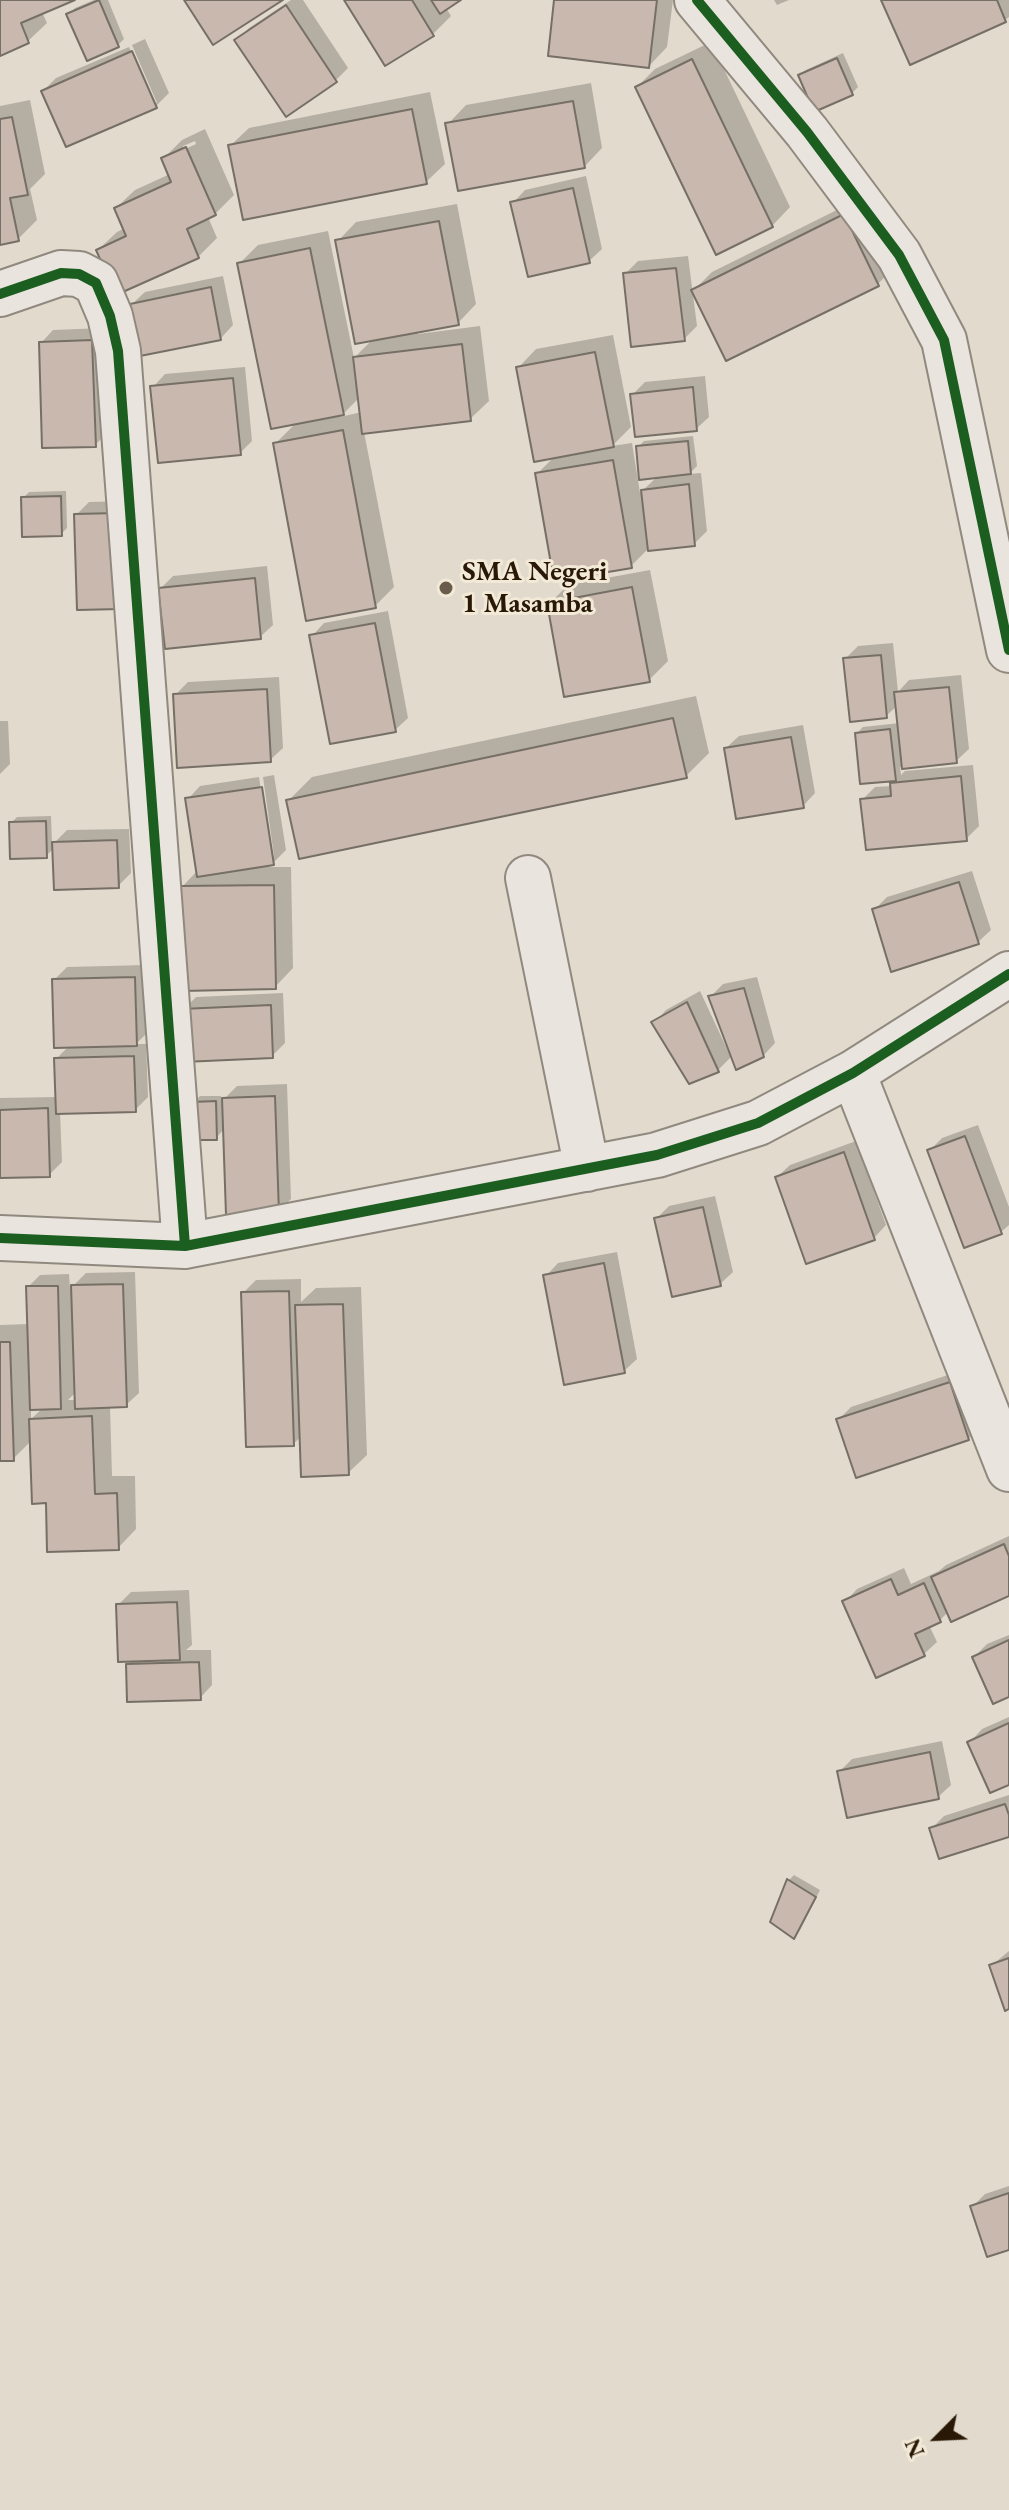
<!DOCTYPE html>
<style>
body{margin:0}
#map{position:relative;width:1009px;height:2510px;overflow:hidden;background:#e2dacc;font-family:"EB Garamond",serif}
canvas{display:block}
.north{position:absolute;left:897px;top:2398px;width:80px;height:80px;-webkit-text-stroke:6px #f3e9d7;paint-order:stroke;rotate:246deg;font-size:22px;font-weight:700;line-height:32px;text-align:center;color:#281805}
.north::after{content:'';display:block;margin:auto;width:28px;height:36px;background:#281805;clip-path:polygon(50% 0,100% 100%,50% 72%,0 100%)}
</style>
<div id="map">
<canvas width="1009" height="2510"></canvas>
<div class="north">N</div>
</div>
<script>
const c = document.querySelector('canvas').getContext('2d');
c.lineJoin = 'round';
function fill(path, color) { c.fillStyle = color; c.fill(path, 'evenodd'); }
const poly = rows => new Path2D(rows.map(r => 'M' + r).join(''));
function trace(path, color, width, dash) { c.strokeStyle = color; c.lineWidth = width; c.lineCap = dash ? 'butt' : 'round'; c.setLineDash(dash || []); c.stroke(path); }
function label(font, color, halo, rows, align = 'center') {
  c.font = font + ' "EB Garamond",serif'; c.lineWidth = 6; c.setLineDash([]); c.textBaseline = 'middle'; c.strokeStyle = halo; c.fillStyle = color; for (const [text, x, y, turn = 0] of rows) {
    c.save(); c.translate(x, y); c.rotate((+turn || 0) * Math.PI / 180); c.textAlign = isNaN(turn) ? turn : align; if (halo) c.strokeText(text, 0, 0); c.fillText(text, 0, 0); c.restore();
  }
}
const shadow = poly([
 [0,0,70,0,42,12,47,23,28,41,0,53],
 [94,0,108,0,124,39,118,45,88,58,69,14,75,8],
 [291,0,303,0,348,68,336,80,237,40,249,28],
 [346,0,457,0,446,8,451,16,433,34,386,63],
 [556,0,673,0,667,47,649,66],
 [774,0,789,0,777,5],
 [883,0,1009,0,1009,17,1005,20],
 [145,39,169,93,156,106,43,91,56,78,129,47,153,103,157,103,132,45],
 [711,42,790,207,772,226,637,87,655,69],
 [843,53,858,87,852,93,815,110,800,76,806,70],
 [591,83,602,148,584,167,448,124,466,105],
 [430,92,445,164,426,182,230,146,249,128],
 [30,100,45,174,30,189,37,220,18,239,0,243,0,106],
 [205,129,234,195,215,214,208,217,217,238,198,257,98,250,117,232,125,228,116,208,135,190,170,174,164,158,182,140],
 [195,141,196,144,183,150,183,146],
 [586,176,602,249,589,261,513,203,525,190],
 [863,197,896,265,878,284,727,358,694,290,712,272],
 [457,204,476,304,458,323,418,330,418,334,480,326,489,401,470,419,364,432,394,587,375,606,275,444,297,422,240,263,258,245,328,231,354,358,374,338,338,241,356,222],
 [360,397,362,412,340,417],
 [688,256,697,326,684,339,625,274,638,261],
 [223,276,233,325,221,338,132,304,145,292],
 [104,328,108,432,95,445,41,343,53,330],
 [613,335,631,427,612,446,632,443,640,493,658,476,638,447,644,441,693,436,697,466,689,474,701,473,707,531,694,544,648,549,631,566,537,474,555,456,518,368,536,349],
 [245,367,252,441,240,453,153,387,165,374],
 [705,376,709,417,696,429,632,395,645,382],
 [66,491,67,528,61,534,23,498,29,492],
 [130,501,120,607,76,515,89,502],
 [267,566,273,625,260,637,161,588,173,576],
 [650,570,668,661,649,680,549,604,568,585],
 [388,611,408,718,395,730,312,636,324,623],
 [893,643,898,692,909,680,961,675,969,749,956,761,900,767,901,775,905,771,973,765,979,826,966,839,862,800,875,787,892,786,897,778,862,782,857,733,863,727,900,723,898,705,886,716,845,659,858,646],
 [279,677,283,748,270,760,175,695,188,682],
 [696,696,709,753,686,776,288,801,312,777],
 [0,721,8,721,10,764,0,774],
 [803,725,815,793,803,806,726,748,739,736],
 [274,775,286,850,273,863,262,865,262,867,291,867,293,968,275,987,182,887,198,870,188,799,200,786,259,777,270,856,274,856,263,777],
 [51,816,52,845,67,830,129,829,131,873,118,886,54,848,46,856,11,823,17,817],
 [972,871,991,930,978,942,874,910,887,897],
 [147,965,149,1031,136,1044,146,1044,148,1097,135,1110,60,1112,62,1162,49,1175,0,1176,0,1098,58,1097,56,1059,69,1046,54,980,67,967],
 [757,977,775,1043,763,1056,733,1055,718,1070,654,1023,666,1010,700,991,728,1051,731,1050,710,997,723,984],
 [283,993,285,1043,272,1056,183,1010,196,997],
 [287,1084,291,1199,278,1212,225,1128,216,1138,194,1102,200,1096,221,1096,221,1102,237,1086],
 [978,1125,1009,1207,1009,1225,1001,1232,929,1151,942,1138],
 [856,1141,886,1225,874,1238,777,1177,790,1165],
 [715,1196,733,1272,720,1284,656,1219,669,1206],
 [617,1252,637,1359,624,1371,546,1276,558,1263],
 [135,1272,139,1393,126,1405,110,1406,112,1476,135,1476,136,1529,118,1548,47,1501,32,1440,13,1459,0,1459,0,1325,29,1324,28,1287,40,1275,69,1274,70,1289,86,1273],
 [76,1392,76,1400,68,1400],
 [31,1408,43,1408,31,1419],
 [301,1279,301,1302,316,1288,361,1287,367,1455,348,1473,302,1436,293,1444,243,1293,256,1280],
 [963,1370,981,1426,968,1439,838,1420,851,1407],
 [1009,1536,1009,1594,948,1612,940,1620,929,1625,937,1642,924,1654,845,1602,857,1589,904,1568,911,1584,939,1571,946,1565],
 [189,1590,192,1645,186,1650,211,1650,212,1685,200,1698,128,1664,133,1659,118,1605,131,1592],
 [1009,1635,1009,1695,974,1657,987,1644],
 [1009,1717,1009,1783,970,1742,982,1729],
 [942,1741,951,1785,938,1797,839,1772,852,1759],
 [1009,1795,1009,1835,931,1829,944,1816],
 [794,1875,820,1890,800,1930,794,1936,789,1880],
 [1009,1951,1009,2007,991,1966],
 [1009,2186,1009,2247,972,2207,985,2194]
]);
const building = poly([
 [0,0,75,0,21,23,29,43,0,56,0,0],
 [99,0,119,47,87,61,66,14,99,0],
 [184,0,283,0,213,45,184,0],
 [344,0,412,0,434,36,385,66,344,0],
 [431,0,461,0,440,14,431,0],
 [554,0,657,0,649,68,548,56,554,0],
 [881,0,997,0,1006,22,910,65,881,0],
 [286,5,337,82,286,117,234,40,286,5],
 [132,51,157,108,66,147,41,91,132,51],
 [837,58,853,95,814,112,798,75,837,58],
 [692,59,773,227,716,255,635,87,692,59],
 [573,101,585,168,458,191,445,123,573,101],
 [412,109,427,184,243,220,228,145,412,109],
 [12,117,28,195,10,198,19,241,0,245,0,119,12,117],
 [186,147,216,215,187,229,199,258,116,295,96,250,126,236,114,208,171,182,161,158,186,147],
 [573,188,590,263,528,277,510,202,573,188],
 [844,214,879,286,726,361,691,290,844,214],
 [439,221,459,325,355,344,335,240,439,221],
 [310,248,344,415,271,429,237,263,310,248],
 [676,268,685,341,631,347,623,273,676,268],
 [211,287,221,340,140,356,130,304,211,287],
 [92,340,96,447,42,448,39,342,92,340],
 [462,344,471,421,362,434,353,357,462,344],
 [595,352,614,447,534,462,516,367,595,352],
 [233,378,241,455,158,463,150,386,233,378],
 [693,387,697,431,635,437,630,394,693,387],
 [343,430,376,608,306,621,273,443,343,430],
 [688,441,691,474,639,480,636,446,688,441],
 [613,460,632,568,554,581,535,473,613,460],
 [689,484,695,546,648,551,641,490,689,484],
 [61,496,62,536,22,537,21,497,61,496],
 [118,513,121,609,77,610,74,514,118,513],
 [255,578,261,639,165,649,158,588,255,578],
 [632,587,650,682,564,697,547,603,632,587],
 [375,623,396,732,330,744,309,635,375,623],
 [881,655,887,718,850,722,843,658,881,655],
 [949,687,957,763,902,769,894,692,949,687],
 [267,689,271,762,177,768,173,694,267,689],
 [673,718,687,778,299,859,286,800,673,718],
 [890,729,896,781,860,784,855,733,890,729],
 [791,737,804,808,736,819,724,748,791,737],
 [961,776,967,841,866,850,860,799,891,796,890,783,961,776],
 [262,787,274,865,197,877,185,798,262,787],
 [46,821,47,858,10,859,9,822,46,821],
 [117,840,119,888,54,890,52,842,117,840],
 [959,882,979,944,891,972,872,909,959,882],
 [274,885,276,989,182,991,180,886,274,885],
 [135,977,137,1046,54,1048,52,979,135,977],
 [744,988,764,1057,736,1070,708,996,744,988],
 [687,1002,719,1072,689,1084,651,1022,687,1002],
 [271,1005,273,1058,183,1062,181,1009,271,1005],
 [134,1056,136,1112,56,1114,54,1058,134,1056],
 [275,1096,279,1214,226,1215,222,1098,275,1096],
 [216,1101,217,1140,193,1140,192,1102,216,1101],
 [48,1108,50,1177,0,1178,0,1110,48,1108],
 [965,1136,1002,1234,964,1248,927,1150,965,1136],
 [844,1152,875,1240,806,1264,775,1177,844,1152],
 [703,1207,721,1286,672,1297,654,1218,703,1207],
 [604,1263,625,1373,564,1385,543,1275,604,1263],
 [123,1284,127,1407,75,1409,71,1285,123,1284],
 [26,1286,58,1286,61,1409,30,1410,26,1286],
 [289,1291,294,1446,246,1447,241,1292,289,1291],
 [343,1304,349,1475,301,1477,295,1305,343,1304],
 [0,1342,10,1342,14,1461,0,1461,0,1342],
 [950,1382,969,1440,856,1478,836,1419,950,1382],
 [92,1416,95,1494,117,1493,119,1550,47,1552,46,1503,32,1504,29,1419,92,1416],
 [1004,1544,1009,1556,1009,1596,951,1622,931,1577,1004,1544],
 [891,1579,898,1595,924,1583,941,1622,915,1634,925,1656,876,1678,842,1601,891,1579],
 [177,1602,180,1660,118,1662,116,1604,177,1602],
 [1009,1640,1009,1697,993,1704,972,1657,1009,1640],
 [199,1662,201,1700,127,1702,126,1664,199,1662],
 [1009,1723,1009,1785,990,1793,967,1742,1009,1723],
 [930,1752,939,1799,847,1818,837,1771,930,1752],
 [1005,1804,1009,1815,1009,1837,939,1859,929,1828,1005,1804],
 [787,1879,816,1897,794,1939,770,1922,787,1879],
 [1009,1958,1009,2009,1005,2011,989,1965,1009,1958],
 [1009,2193,1009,2250,987,2257,970,2206,1009,2193]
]);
const street = poly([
 [697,0,807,132,899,255,944,340,1009,650],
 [0,294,61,273,79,274,96,283,110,316,118,351,185,1246],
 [528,878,587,1169],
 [853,1073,1009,1469],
 [0,1238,185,1246,657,1155,758,1123,853,1073,1009,974]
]);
const cycleway = poly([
 [697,0,807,132,899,255,944,340,1009,650],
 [0,294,61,273,79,274,96,283,110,316,118,351,185,1246],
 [0,1238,185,1246,657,1155,758,1123,853,1073,1009,974]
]);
const markers = [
 [446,588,8,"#695c4b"]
];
const poiNames = [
 ["SMA Negeri",462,572],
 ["1 Masamba",462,604]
];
fill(shadow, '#0003');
fill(building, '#c9b8ad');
trace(building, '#766f65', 2);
trace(street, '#90897f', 48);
trace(street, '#e9e4dd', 44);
trace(cycleway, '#1b5e20', 10);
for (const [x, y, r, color] of markers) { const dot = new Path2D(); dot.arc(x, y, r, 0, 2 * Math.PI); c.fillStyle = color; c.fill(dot); trace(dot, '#f3e9d7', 3); }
label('bold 28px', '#281805', '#f3e9d7', poiNames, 'left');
</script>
